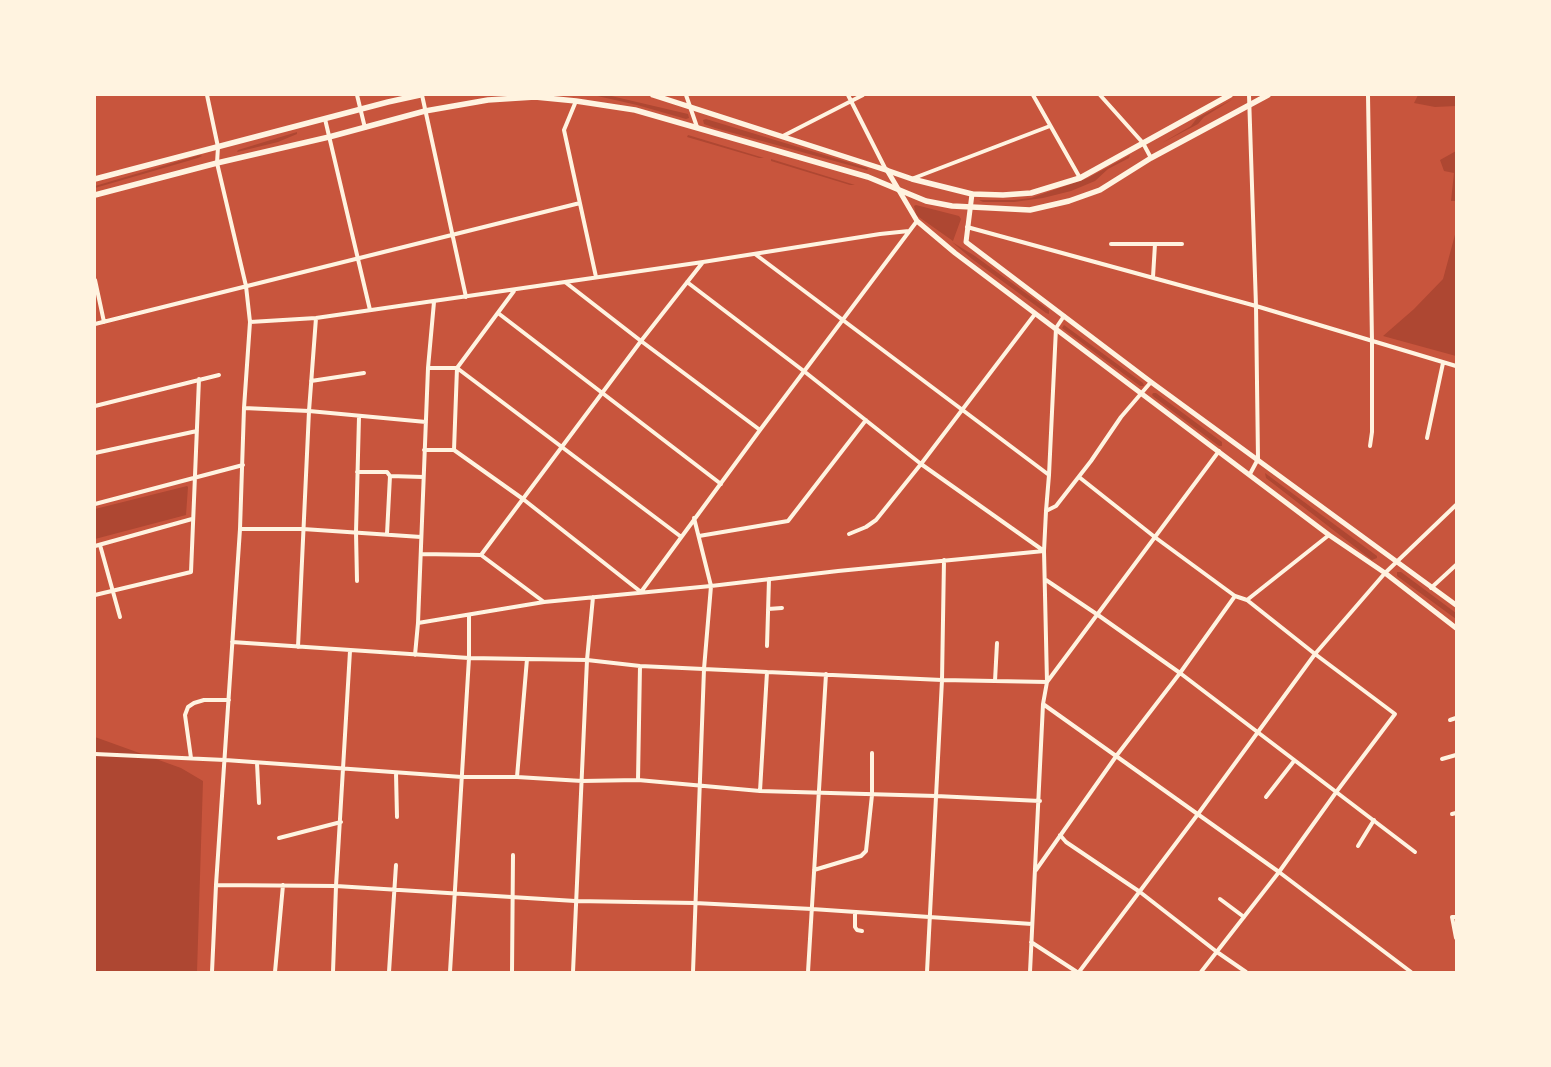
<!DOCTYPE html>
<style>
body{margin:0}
#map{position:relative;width:1551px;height:1067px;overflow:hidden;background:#c8553d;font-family:"Golos Text",sans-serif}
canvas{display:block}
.frame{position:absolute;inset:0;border:96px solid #fff3e0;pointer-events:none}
</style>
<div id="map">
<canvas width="1551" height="1067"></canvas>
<div class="frame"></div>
</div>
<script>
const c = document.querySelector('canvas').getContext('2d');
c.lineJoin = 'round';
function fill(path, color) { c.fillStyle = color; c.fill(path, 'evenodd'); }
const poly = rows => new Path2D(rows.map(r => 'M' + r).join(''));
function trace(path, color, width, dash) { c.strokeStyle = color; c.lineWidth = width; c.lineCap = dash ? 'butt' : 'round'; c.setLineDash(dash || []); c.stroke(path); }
const green = poly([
 [593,95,607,95,688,114,689,118,686,119,637,105],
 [1418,95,1456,95,1456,106,1435,107,1414,103],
 [1233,99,1204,117,1198,124,1162,143,1191,126,1197,118],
 [706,119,867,168,868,169,867,170,715,128,704,124,703,120],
 [297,132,297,134,278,142,237,152,238,150],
 [688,135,764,158,759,158,687,137],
 [1456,151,1456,201,1451,201,1454,173,1444,171,1440,160],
 [200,155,202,156,198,158,95,188,95,186],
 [1130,155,1129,158,1108,169,1095,181,1071,191,1043,198,1014,202,983,202,979,200,1014,200,1031,198,1088,178],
 [771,159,855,185,850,185,771,161],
 [916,205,959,216,961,219,953,241,916,215,914,206],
 [1456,231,1456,356,1383,336,1414,309,1443,279],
 [952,242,975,256,1049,310,1049,314,1046,313,972,259],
 [1064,325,1143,383,1144,386,1140,386,1062,328],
 [1153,393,1156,393,1222,442,1222,446,1219,446,1154,397,1152,395],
 [1265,473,1377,556,1377,558,1372,560,1266,478],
 [187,486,188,487,186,515,95,539,95,509],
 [1397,572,1401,572,1456,613,1456,619,1397,576],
 [95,737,181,768,203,781,197,972,95,972]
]);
const minor = poly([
 [207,95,218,147,217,163,246,286,250,322,244,408,240,529,216,885,212,972],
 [357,95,365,128],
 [422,95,466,297],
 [686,95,697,127],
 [848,95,886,170],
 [1033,95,1080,178],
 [1100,95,1143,143,1151,158],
 [1249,95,1256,306,1258,459,1250,474],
 [1368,95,1372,342,1372,432,1370,446],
 [576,101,564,130,596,277],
 [325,119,370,310],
 [783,136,863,95],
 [914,178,1050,126],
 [967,227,1256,306,1456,366],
 [1111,244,1182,244],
 [755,254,1049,475],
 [1153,277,1155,244],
 [95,280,104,322],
 [565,282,641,341,760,430],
 [687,282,805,372,921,464,1044,551],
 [498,313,721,484],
 [250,322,316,318,703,262,880,234,909,231],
 [95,324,580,203],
 [428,368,457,368,680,536],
 [311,381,364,373],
 [95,406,219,375],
 [244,408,309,411,426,422],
 [1427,438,1443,363],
 [424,450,454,450],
 [454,450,523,499,641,592,760,430,917,221],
 [454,450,457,368,514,291],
 [95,453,197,431],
 [357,472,387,472,390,476,423,477],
 [1079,477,1156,538,1235,596,1247,600,1315,654,1395,714,1337,791,1279,872,1201,972],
 [95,504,243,465],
 [1046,511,1056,506,1091,461,1121,417,1151,382],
 [240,529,303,529,421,537],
 [387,534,390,476],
 [849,534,866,527,876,520,921,464,1035,314],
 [699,536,788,521,866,420],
 [100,545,120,617],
 [95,546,192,519],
 [421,554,481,555,544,602],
 [481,555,641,341,703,262],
 [1046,580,1098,615,1180,673,1415,852],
 [357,581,356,532,359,417],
 [1431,588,1456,565],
 [95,595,191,572,199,379],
 [1247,600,1329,535],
 [768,609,782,608],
 [418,623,544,602,711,586,838,571,1044,551],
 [232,642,469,658,587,660,640,666,767,672,942,680,1047,682],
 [767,646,769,579],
 [298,647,309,411,316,318],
 [415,655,418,623,428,368,434,302],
 [995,681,997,643],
 [1047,682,1219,451],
 [1043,704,1279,872,1411,972],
 [1450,720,1456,718],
 [95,754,225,760,462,777,517,777,582,781,638,780,760,791,936,796,1040,801],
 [191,758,185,715,188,707,194,703,204,700,229,700],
 [1442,759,1456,755],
 [257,763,259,803],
 [396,773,397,817],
 [517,777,527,659],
 [638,780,640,666],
 [760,791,767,672],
 [1266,797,1294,761],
 [1452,814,1456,813],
 [1060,835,1066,842,1140,892,1217,952,1246,972],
 [279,838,341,822],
 [1358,846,1374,820],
 [814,870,854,858,861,856,866,851,872,795,872,753],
 [1036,870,1117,755,1180,673,1235,596],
 [216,885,336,886,575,901,695,903,812,909,1032,924],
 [1220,899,1244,917],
 [855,912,855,927,857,930,862,931],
 [1456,917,1452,917,1456,938],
 [1031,942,1077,972],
 [275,972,283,885],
 [333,972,336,886,350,651],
 [389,972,396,865],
 [450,972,469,658,469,615],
 [512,972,513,855],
 [573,972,587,660,593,597],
 [693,972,704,669,711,586,694,518],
 [808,972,826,674],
 [927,972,942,680,944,560],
 [1030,972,1043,704,1047,682,1044,551,1046,511,1049,475,1056,328,1064,316],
 [1079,972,1198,814,1315,654,1385,573,1456,505]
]);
const secondary = poly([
 [887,170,917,221,955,253,1329,535,1385,573,1456,628],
 [972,194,966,242,1151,382,1456,605]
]);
const primary = poly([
 [653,95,886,170,912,179,972,194,1003,195,1031,193,1080,178,1230,95],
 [95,179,388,102,420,95],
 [95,195,217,163,329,137,425,111,488,100,535,97,576,101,635,110,868,177,926,201,952,206,1030,210,1069,201,1100,190,1151,158,1268,95]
]);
fill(green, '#ae4732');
trace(minor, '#fff3e0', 4);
trace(secondary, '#fff3e0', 5);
trace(primary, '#fff3e0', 5.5);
</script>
